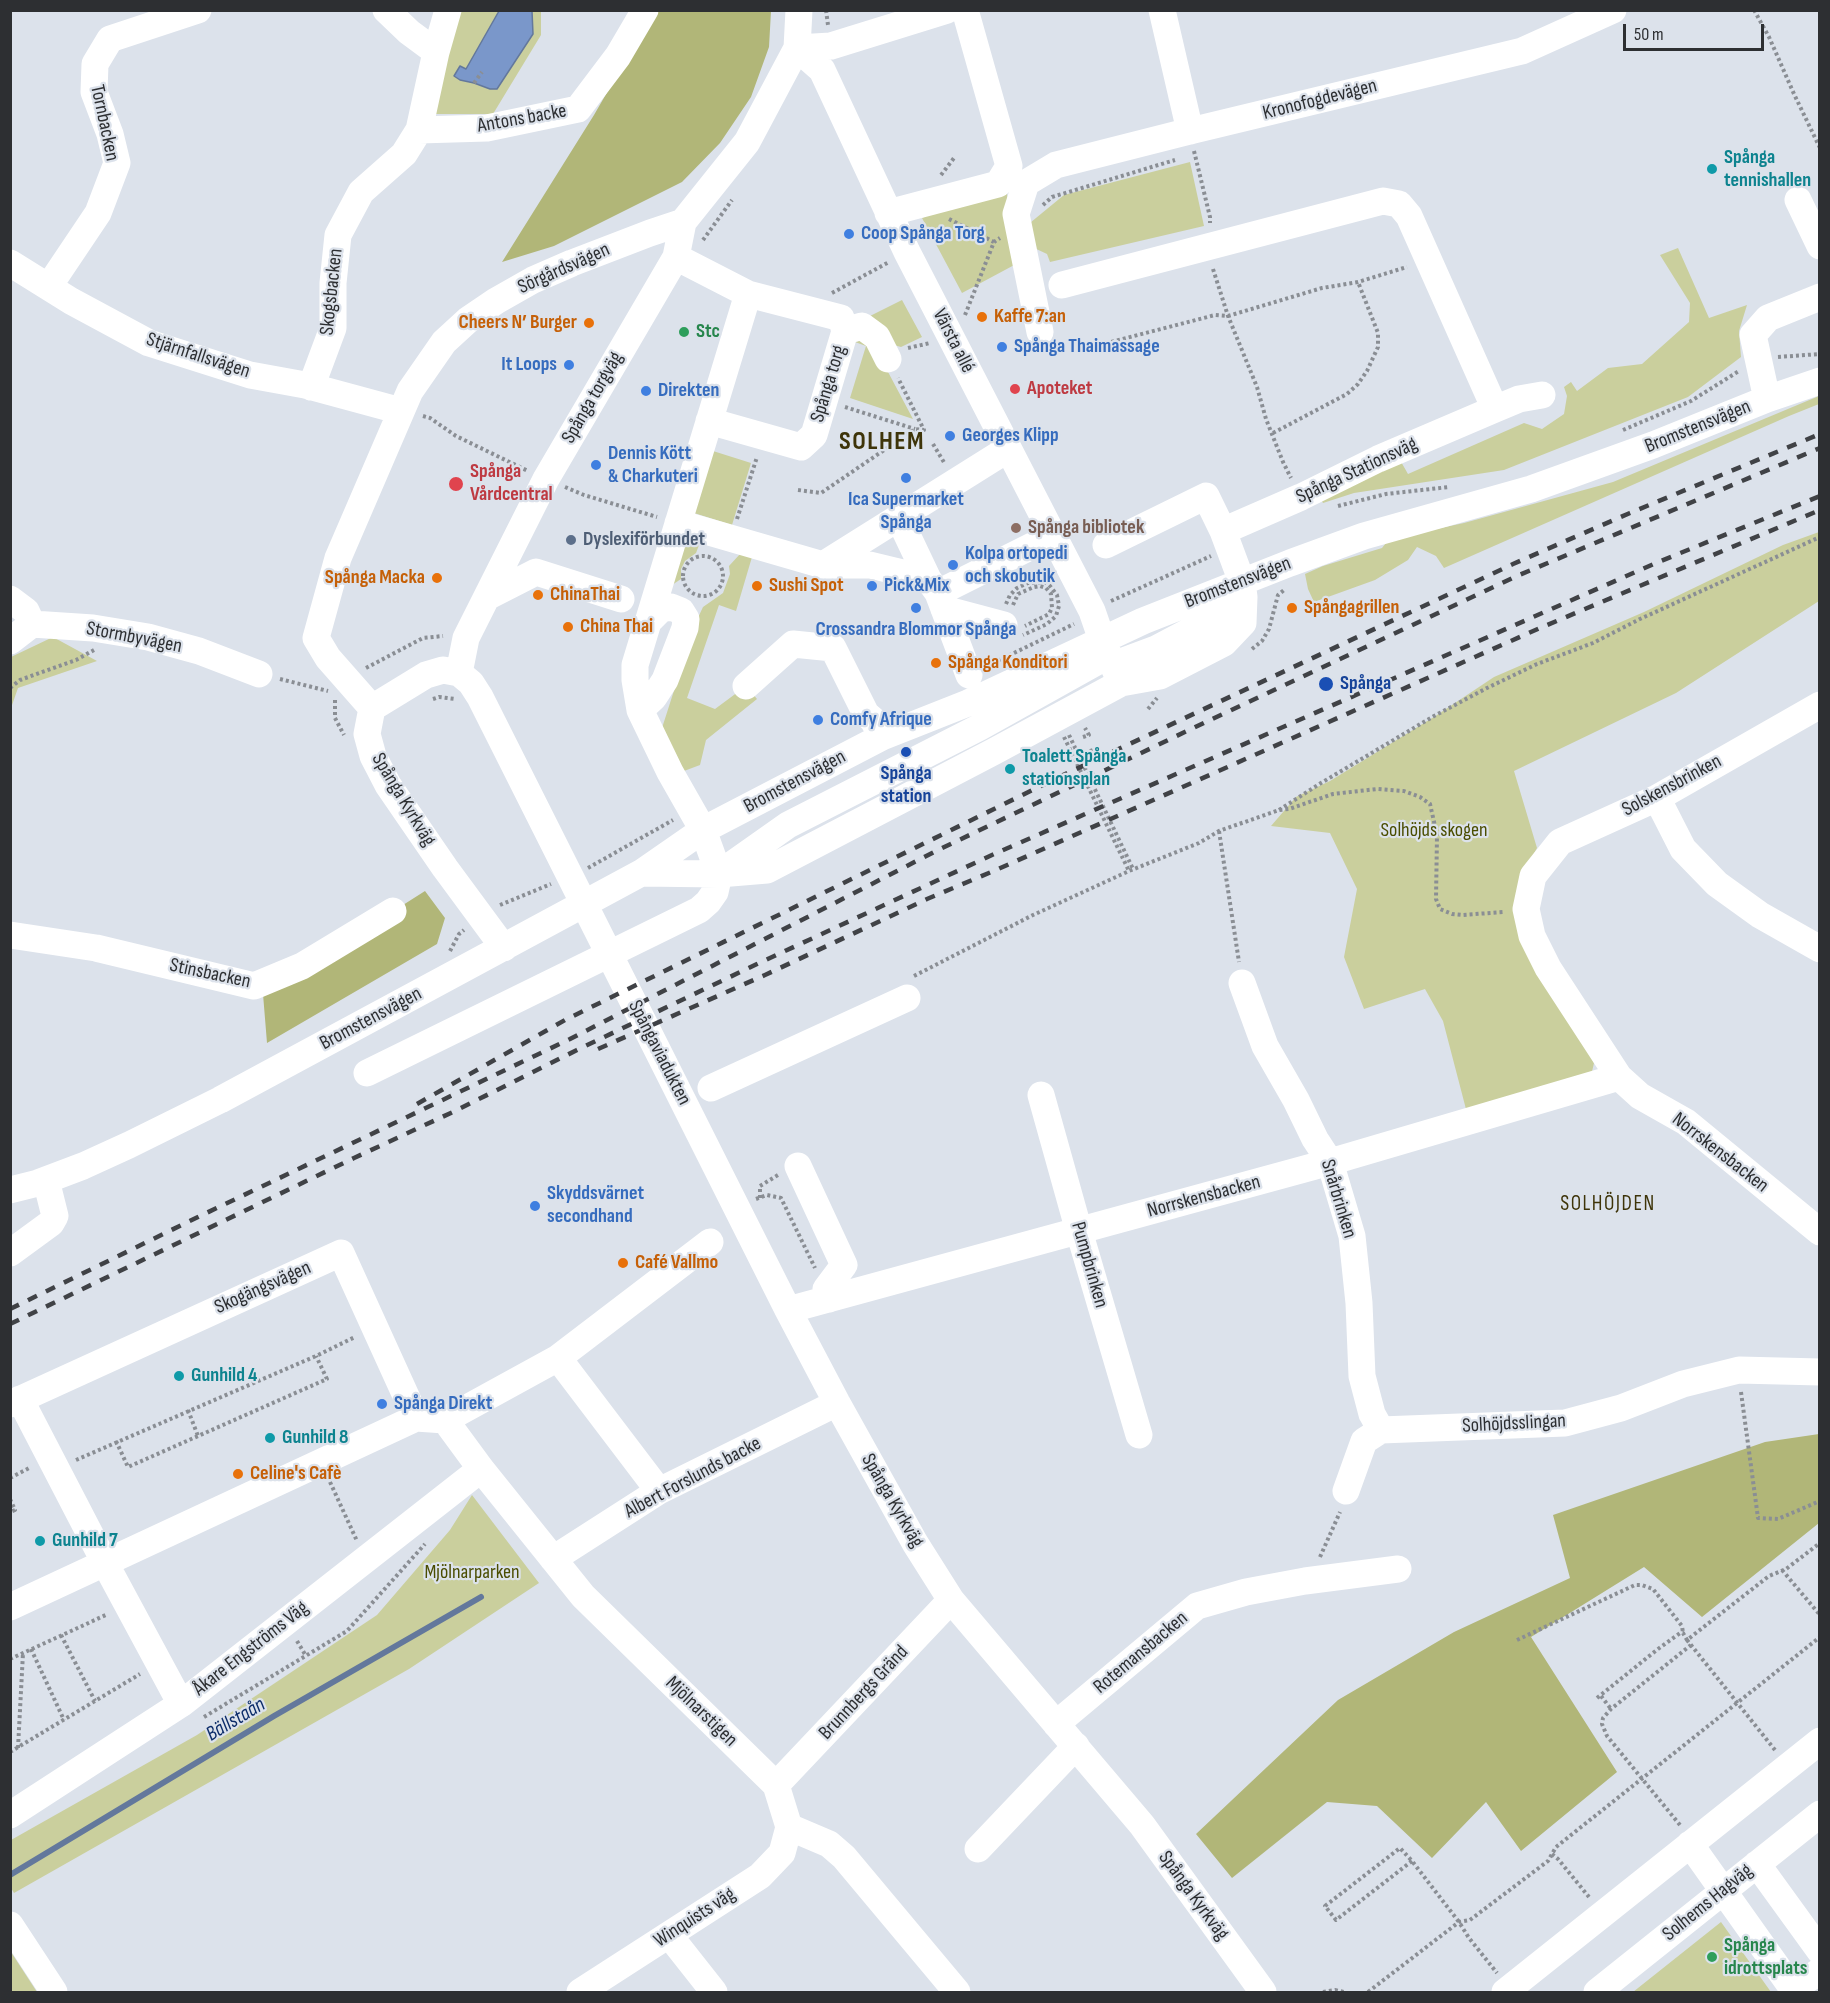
<!DOCTYPE html>
<meta charset="utf-8">
<style>
body{margin:0}
#map{position:relative;width:1830px;height:2003px;overflow:hidden;background:#dce2eb;font-family:"Sofia Sans Condensed",sans-serif}
canvas{display:block}
.frame{position:absolute;inset:0;border:12px solid #2d2f32;pointer-events:none}
.scale{position:absolute;left:1623px;top:24px;width:141px;height:27px;box-sizing:border-box;border:3px solid #2d2f32;border-top:0;padding-left:8px;font-size:18px;line-height:21px;white-space:nowrap;color:#2d2f32;-webkit-text-stroke:4px #dce2eb;paint-order:stroke}
</style>
<div id="map">
<canvas width="1830" height="2003"></canvas>
<div class="frame"></div>
<div class="scale">50 m</div>
</div>
<script>
const c = document.querySelector('canvas').getContext('2d');
c.lineJoin = 'round';
function fill(path, color) { c.fillStyle = color; c.fill(path, 'evenodd'); }
const poly = rows => new Path2D(rows.map(r => 'M' + r).join(''));
function trace(path, color, width, dash) { c.strokeStyle = color; c.lineWidth = width; c.lineCap = dash ? 'butt' : 'round'; c.setLineDash(dash || []); c.stroke(path); }
function label(font, color, halo, rows, align = 'center') {
  c.font = font + ' "Sofia Sans Condensed",sans-serif'; c.lineWidth = 4.5; c.setLineDash([]); c.textBaseline = 'middle'; c.strokeStyle = halo; c.fillStyle = color; for (const [text, x, y, turn = 0] of rows) {
    c.save(); c.translate(x, y); c.rotate((+turn || 0) * Math.PI / 180); c.textAlign = isNaN(turn) ? turn : align; if (halo) c.strokeText(text, 0, 0); c.fillText(text, 0, 0); c.restore();
  }
}
const green = poly([
 [457,11,541,11,541,35,493,114,429,114],
 [1190,162,1204,226,1050,262,1047,254,1030,246,1025,227,1064,195],
 [1006,188,1018,263,962,293,922,218,942,209],
 [1678,248,1709,318,1747,305,1739,331,1741,357,1688,397,1504,470,1354,493,1323,503,1320,498,1400,460,1408,474,1524,423,1542,429,1564,414,1567,396,1564,387,1571,382,1577,391,1608,368,1642,364,1689,322,1690,303,1660,255],
 [902,300,922,337,901,347,890,344,860,321],
 [870,338,913,419,850,398,866,346,855,342],
 [1819,396,1819,404,1789,416,1444,568,1436,556,1417,547,1408,560,1375,580,1314,602,1308,589,1305,574,1323,566,1382,548,1389,539,1464,523,1613,482],
 [713,451,751,463,732,525,694,513],
 [1819,532,1819,601,1676,693,1514,771,1537,848,1518,884,1594,1063,1591,1076,1467,1113,1443,1021,1425,989,1364,1009,1344,957,1357,889,1330,833,1271,826,1296,797,1330,781,1437,715,1494,677,1644,612,1783,545],
 [684,542,699,545,696,553,685,561,681,569,681,579,669,587],
 [740,554,752,557,736,611,719,605,687,698,715,709,746,686,757,699,706,740,700,765,684,771,662,728,696,622,703,607,723,593,730,574,729,566],
 [53,637,97,661,18,688,11,708,11,657],
 [472,1495,539,1583,409,1669,14,1893,11,1888,11,1840,197,1735,377,1615,450,1530],
 [1721,1922,1771,1992,1633,1992],
 [11,1952,37,1992,11,1992]
]);
const forest = poly([
 [654,11,771,11,769,47,751,97,720,143,682,182,554,246,502,262,594,115],
 [425,891,445,918,437,944,267,1043,263,994],
 [1819,1434,1819,1523,1702,1617,1644,1567,1531,1637,1617,1772,1521,1851,1486,1802,1432,1858,1377,1806,1327,1802,1232,1878,1196,1834,1338,1700,1454,1632,1570,1578,1553,1515,1765,1442]
]);
const water = poly([
 [499,11,532,11,533,34,497,89,490,89,474,83,460,80,454,76,460,66,466,69,499,11]
]);
const stream = poly([
 [10,1875,274,1716,481,1597]
]);
const path = poly([
 [826,10,828,25],
 [1754,10,1769,37,1794,94,1820,148],
 [474,83,482,72],
 [1194,151,1210,217,1210,223],
 [941,175,954,158],
 [1043,205,1052,197,1175,160],
 [949,219,994,242],
 [703,240,732,200],
 [1213,269,1228,316,1257,387,1266,419,1283,462,1291,478],
 [832,293,889,262],
 [965,315,994,242,1000,238],
 [908,348,930,343],
 [1088,348,1215,315,1228,316,1322,288,1358,282,1407,267],
 [1778,357,1820,354],
 [845,407,915,429],
 [423,416,430,418,456,436,528,471],
 [1623,430,1691,401,1739,371],
 [1273,433,1347,394,1358,384,1367,371,1378,347,1378,333,1358,282],
 [933,444,945,464],
 [565,487,584,495,657,517],
 [798,490,821,493,915,429,924,430,898,378],
 [1338,506,1386,494,1449,487],
 [737,519,757,457],
 '683 576a20 20 0 1 1 40 0a20 20 0 1 1-40 0Z',
 [1111,601,1211,556],
 [1006,604,1010,595,1017,588,1028,583,1045,582,1050,586,1057,595,1059,606,1056,616,1047,624,1023,635],
 [1013,605,1018,594,1034,587,1040,586,1046,588,1051,594,1052,608,1049,614,1025,626],
 [1252,649,1262,641,1269,629,1278,595,1284,590],
 [987,666,1074,624],
 [366,668,423,638,443,636],
 [280,679,328,691],
 [10,688,20,680,76,660,94,650],
 [433,699,439,697,455,699],
 [335,700,335,718,344,735],
 [1148,709,1157,698],
 [1069,735,1133,869],
 [1064,737,1129,871],
 [1083,737,1089,735,1085,728],
 [1079,756,1095,749],
 [1279,810,1321,783,1434,716,1487,688,1537,664,1593,643,1640,619,1820,537],
 [1219,831,1239,962],
 [588,868,673,820],
 [500,905,551,884],
 [450,951,459,934,464,930],
 [914,976,1033,915,1129,871,1199,843,1219,831,1279,810,1289,809,1333,794,1377,789,1404,791,1420,797,1430,804,1437,835,1436,899,1440,909,1452,914,1462,915,1504,912],
 [760,1198,760,1186,778,1175],
 [756,1199,767,1195,781,1198,815,1268],
 [1741,1392,1758,1518,1778,1519,1820,1501],
 [188,1410,198,1436],
 [116,1441,128,1467,327,1379,316,1356],
 [76,1460,316,1356,355,1337],
 [10,1478,31,1467],
 [330,1482,357,1541],
 [10,1499,15,1510,10,1512],
 [1320,1557,1340,1512],
 [1782,1570,1820,1615],
 [61,1635,95,1701],
 [1517,1640,1635,1585,1642,1585,1653,1589,1682,1626,1683,1633],
 [297,1641,306,1656],
 [31,1649,64,1720],
 [10,1659,108,1614],
 [1601,1696,1611,1709],
 [1597,1698,1658,1649,1680,1633,1683,1633,1687,1640],
 [204,1717,347,1631,425,1544],
 [18,1748,23,1653],
 [1775,1750,1687,1640,1769,1576,1786,1569,1820,1543],
 [10,1752,140,1674],
 [1680,1825,1607,1736,1602,1724,1603,1718,1611,1709,1691,1645],
 [1552,1854,1558,1859,1589,1897],
 [1412,1861,1336,1920,1325,1906,1400,1848,1412,1861,1459,1922,1469,1938,1497,1973],
 [1323,1992,1335,1990,1344,1992],
 [1368,1992,1459,1922,1470,1920,1548,1861,1556,1847,1820,1637]
]);
const minor = poly([
 [386,10,409,32,436,52],
 [1162,10,1190,131],
 [797,48,822,70,907,252,1092,611,1102,640,1121,683],
 [797,48,831,46,947,10],
 [419,130,487,128,578,109,618,56,645,10],
 [1798,200,1820,246],
 [888,213,998,184,1009,166,965,10],
 [676,257,748,294,841,318,845,331,814,435,801,447,709,421],
 [10,263,71,301,149,343,250,375,305,385,401,411],
 [1062,285,1383,201,1399,204,1409,216,1495,409],
 [49,286,98,213,117,163,110,134,94,92,95,64,110,39,198,10],
 [845,331,862,326,877,337,888,359],
 [1040,332,1016,214,1026,183,1056,165,1190,131,1522,51,1613,10],
 [311,387,333,328,333,283,338,235,361,192,404,154,419,130,436,52,448,10],
 [1767,399,1753,335,1768,318,1820,297],
 [899,518,928,579],
 [678,523,823,565,870,565,928,579,938,593,969,675],
 [1106,545,1206,496,1223,531],
 [823,565,1008,449],
 [938,593,1052,536],
 [487,597,536,572,621,599],
 [10,599,26,611,32,624],
 [944,609,1004,625],
 [10,641,32,624,93,628,148,637,199,651,259,674],
 [1113,665,1156,649,1230,610,1244,597],
 [459,673,466,638,546,479,676,257,683,222],
 [746,686,793,644,833,648,866,714,873,720,882,737],
 [372,708,328,658,316,638,338,558,410,391,444,342,468,320,496,301,533,280,572,263,650,233,683,222,747,142,797,48,799,10],
 [640,710,654,697,665,680,685,628,686,619,681,611,671,607,661,609,649,621],
 [1657,798,1683,849,1717,884,1760,915,1820,949],
 [641,873,719,874,767,870,993,752,1121,683,1160,676,1224,643,1243,623,1244,597,1242,582,1223,531,1301,497,1378,459,1495,409,1519,399,1542,395],
 [720,873,788,825,980,727,1109,655],
 [10,935,96,948,254,986,302,966,393,911],
 [504,948,445,868,388,785,373,756,367,734,372,708,426,675,443,670,459,673,471,683,480,697,788,1310,837,1403,915,1543,951,1600,1142,1825,1263,1992],
 [1242,983,1265,1046,1296,1100,1315,1139,1330,1162,1352,1236,1359,1303,1362,1376,1372,1414,1381,1430],
 [367,1073,699,910,708,902,715,892,719,874,703,830,670,772,640,710,635,680,635,665,748,294],
 [1619,1077,1548,968,1532,936,1526,909,1533,876,1560,842,1657,798,1820,705],
 [711,1088,907,998],
 [1041,1095,1079,1231,1139,1435],
 [798,1166,844,1265,826,1289,829,1299],
 [10,1190,38,1183,83,1166,129,1145,220,1100,641,873,703,830,882,737,968,703,1143,621,1290,563,1364,536,1531,489,1653,445,1767,399,1820,381],
 [10,1253,51,1223,55,1216,46,1180],
 [788,1310,1330,1162,1619,1077,1640,1096,1686,1122,1820,1232],
 [558,1358,659,1491],
 [20,1399,105,1563,181,1704],
 [10,1404,341,1253,416,1418],
 [445,1420,481,1469,583,1596,776,1785,789,1827,829,1844,844,1857,957,1992],
 [1346,1491,1364,1441,1381,1430,1565,1423,1621,1408,1683,1384,1739,1370,1820,1372],
 [553,1559,659,1491,837,1403],
 [10,1607,416,1418,445,1420,558,1358,710,1242],
 [1056,1724,1197,1606,1246,1592,1305,1581,1398,1569],
 [776,1785,951,1600],
 [10,1815,181,1704,481,1469],
 [1690,1844,1795,1992],
 [978,1849,1076,1746],
 [1757,1864,1820,1951],
 [10,1925,54,1992],
 [669,1935,714,1992],
 [1793,1989,1820,1971],
 [580,1992,760,1876,782,1853,789,1827],
 [1505,1992,1820,1741],
 [1597,1992,1820,1814]
]);
const rail = poly([
 [598,1049,765,975,927,899,996,870,1540,628,1820,510],
 [417,1104,565,1020,1057,778,1513,564,1630,513,1820,434],
 [10,1309,198,1217,570,1039,934,852,1210,720,1517,576,1820,448],
 [10,1324,354,1158,455,1111,577,1050,757,964,992,855,1656,563,1820,496]
]);
const markers = [
 [1712,169,6,"#0f9aa8"],
 [849,234,6,"#3f7fe0"],
 [982,317,6,"#e8710a"],
 [589,323,6,"#e8710a"],
 [684,332,6,"#2e9e5b"],
 [1002,347,6,"#3f7fe0"],
 [569,365,6,"#3f7fe0"],
 [1015,389,6,"#e0444e"],
 [646,391,6,"#3f7fe0"],
 [950,436,6,"#3f7fe0"],
 [596,465,6,"#3f7fe0"],
 [906,478,6,"#3f7fe0"],
 [456,484,8,"#e0444e"],
 [1016,528,6,"#8d6e63"],
 [571,540,6,"#5c6f8a"],
 [953,565,6,"#3f7fe0"],
 [437,578,6,"#e8710a"],
 [757,586,6,"#e8710a"],
 [872,586,6,"#3f7fe0"],
 [538,595,6,"#e8710a"],
 [916,608,6,"#3f7fe0"],
 [1292,608,6,"#e8710a"],
 [568,627,6,"#e8710a"],
 [936,663,6,"#e8710a"],
 [1326,684,8,"#1a4fb4"],
 [818,720,6,"#3f7fe0"],
 [906,752,6,"#1a4fb4"],
 [1010,769,6,"#0f9aa8"],
 [535,1206,6,"#3f7fe0"],
 [623,1263,6,"#e8710a"],
 [179,1376,6,"#0f9aa8"],
 [382,1404,6,"#3f7fe0"],
 [270,1438,6,"#0f9aa8"],
 [238,1474,6,"#e8710a"],
 [40,1541,6,"#0f9aa8"],
 [1712,1957,6,"#2e9e5b"]
];
const streetNames = [
 ["Kronofogdevägen",1320,100,-14],
 ["Antons backe",522,119,-10],
 ["Tornbacken",104,123,78],
 ["Sörgårdsvägen",564,269,-24],
 ["Skogsbacken",332,292,-84],
 ["Värsta allé",953,341,63],
 ["Stjärnfallsvägen",198,356,18],
 ["Spånga torg",829,384,-73],
 ["Spånga torgväg",593,398,-60],
 ["Bromstensvägen",1698,427,-22],
 ["Spånga Stationsväg",1357,471,-25],
 ["Bromstensvägen",1238,583,-21],
 ["Stormbyvägen",134,638,11],
 ["Bromstensvägen",795,782,-28],
 ["Solskensbrinken",1672,786,-28],
 ["Spånga Kyrkväg",403,800,59],
 ["Stinsbacken",210,974,12],
 ["Bromstensvägen",371,1019,-28],
 ["Spångaviadukten",659,1053,63],
 ["Norrskensbacken",1720,1153,38],
 ["Norrskensbacken",1204,1197,-15],
 ["Snårbrinken",1338,1199,73],
 ["Pumpbrinken",1089,1265,74],
 ["Skogängsvägen",263,1288,-24],
 ["Solhöjdsslingan",1514,1424,-3],
 ["Albert Forslunds backe",693,1478,-28],
 ["Spånga Kyrkväg",892,1501,60],
 ["Åkare Engströms Väg",251,1649,-38],
 ["Rotemansbacken",1141,1653,-40],
 ["Brunnbergs Gränd",864,1693,-47],
 ["Mjölnarstigen",701,1712,44],
 ["Spånga Kyrkväg",1193,1896,54],
 ["Solhems Hagväg",1708,1903,-39],
 ["Winquists väg",695,1918,-33]
];
const cultureNames = [
 ["Spånga",1724,158],
 ["tennishallen",1724,181],
 ["Toalett Spånga",1022,757],
 ["stationsplan",1022,780],
 ["Gunhild 4",191,1376],
 ["Gunhild 8",282,1438],
 ["Gunhild 7",52,1541]
];
const shopNames = [
 ["Coop Spånga Torg",861,234],
 ["Spånga Thaimassage",1014,347],
 ["It Loops",557,365,"right"],
 ["Direkten",658,391],
 ["Georges Klipp",962,436],
 ["Dennis Kött",608,454],
 ["& Charkuteri",608,477],
 ["Ica Supermarket",906,500,"center"],
 ["Spånga",906,523,"center"],
 ["Kolpa ortopedi",965,554],
 ["och skobutik",965,577],
 ["Pick&Mix",884,586],
 ["Crossandra Blommor Spånga",916,630,"center"],
 ["Comfy Afrique",830,720],
 ["Skyddsvärnet",547,1194],
 ["secondhand",547,1217],
 ["Spånga Direkt",394,1404]
];
const foodNames = [
 ["Kaffe 7:an",994,317],
 ["Cheers N’ Burger",577,323,"right"],
 ["Spånga Macka",425,578,"right"],
 ["Sushi Spot",769,586],
 ["ChinaThai",550,595],
 ["Spångagrillen",1304,608],
 ["China Thai",580,627],
 ["Spånga Konditori",948,663],
 ["Café Vallmo",635,1263],
 ["Celine's Cafè",250,1474]
];
const leisureNames = [
 ["Stc",696,332],
 ["Spånga",1724,1946],
 ["idrottsplats",1724,1969]
];
const healthNames = [
 ["Apoteket",1027,389],
 ["Spånga",470,472],
 ["Vårdcentral",470,495]
];
const educationNames = [
 ["Spånga bibliotek",1028,528]
];
const serviceNames = [
 ["Dyslexiförbundet",583,540]
];
const transitNames = [
 ["Spånga",1340,684],
 ["Spånga",906,774,"center"],
 ["station",906,797,"center"]
];
const parkNames = [
 ["Solhöjds skogen",1434,831],
 ["Mjölnarparken",472,1573]
];
const neighbourhoodNames = [
 ["SOLHÖJDEN",1608,1205]
];
const waterNames = [
 ["Bällstaån",236,1720,-31]
];
const districtNames = [
 ["SOLHEM",882,442]
];
fill(green, '#cacf9d');
fill(forest, '#b1b678');
fill(water, '#7a97ca');
trace(water, '#63789c', 1.5);
trace(stream, '#63789c', 6);
trace(path, '#8a8e94', 4, [3, 3]);
trace(minor, '#fff', 27);
trace(rail, '#404246', 4.5, [10, 10]);
for (const [x, y, r, color] of markers) { const dot = new Path2D(); dot.arc(x, y, r, 0, 2 * Math.PI); c.fillStyle = color; c.fill(dot); trace(dot, '#dce2eb', 2); }
label('20px', '#2d2f32', '#dce2eb', streetNames);
label('bold 20px', '#0d838f', '#dce2eb', cultureNames, 'left');
label('bold 20px', '#366cbe', '#dce2eb', shopNames, 'left');
label('bold 20px', '#c56008', '#dce2eb', foodNames, 'left');
label('bold 20px', '#27864d', '#dce2eb', leisureNames, 'left');
label('bold 20px', '#be3a42', '#dce2eb', healthNames, 'left');
label('bold 20px', '#785e54', '#dce2eb', educationNames, 'left');
label('bold 20px', '#4e5e75', '#dce2eb', serviceNames, 'left');
label('bold 20px', '#164399', '#dce2eb', transitNames, 'left');
label('20px', '#4a4d00', '#dce2eb', parkNames);
c.letterSpacing = '1.5px';
label('21px', '#3e3409', '#dce2eb', neighbourhoodNames);
c.letterSpacing = '0px';
label('italic 21px', '#0c2c69', '#dce2eb', waterNames);
c.letterSpacing = '1.5px';
label('bold 26px', '#3e3409', '#dce2eb', districtNames);
c.letterSpacing = '0px';
</script>
